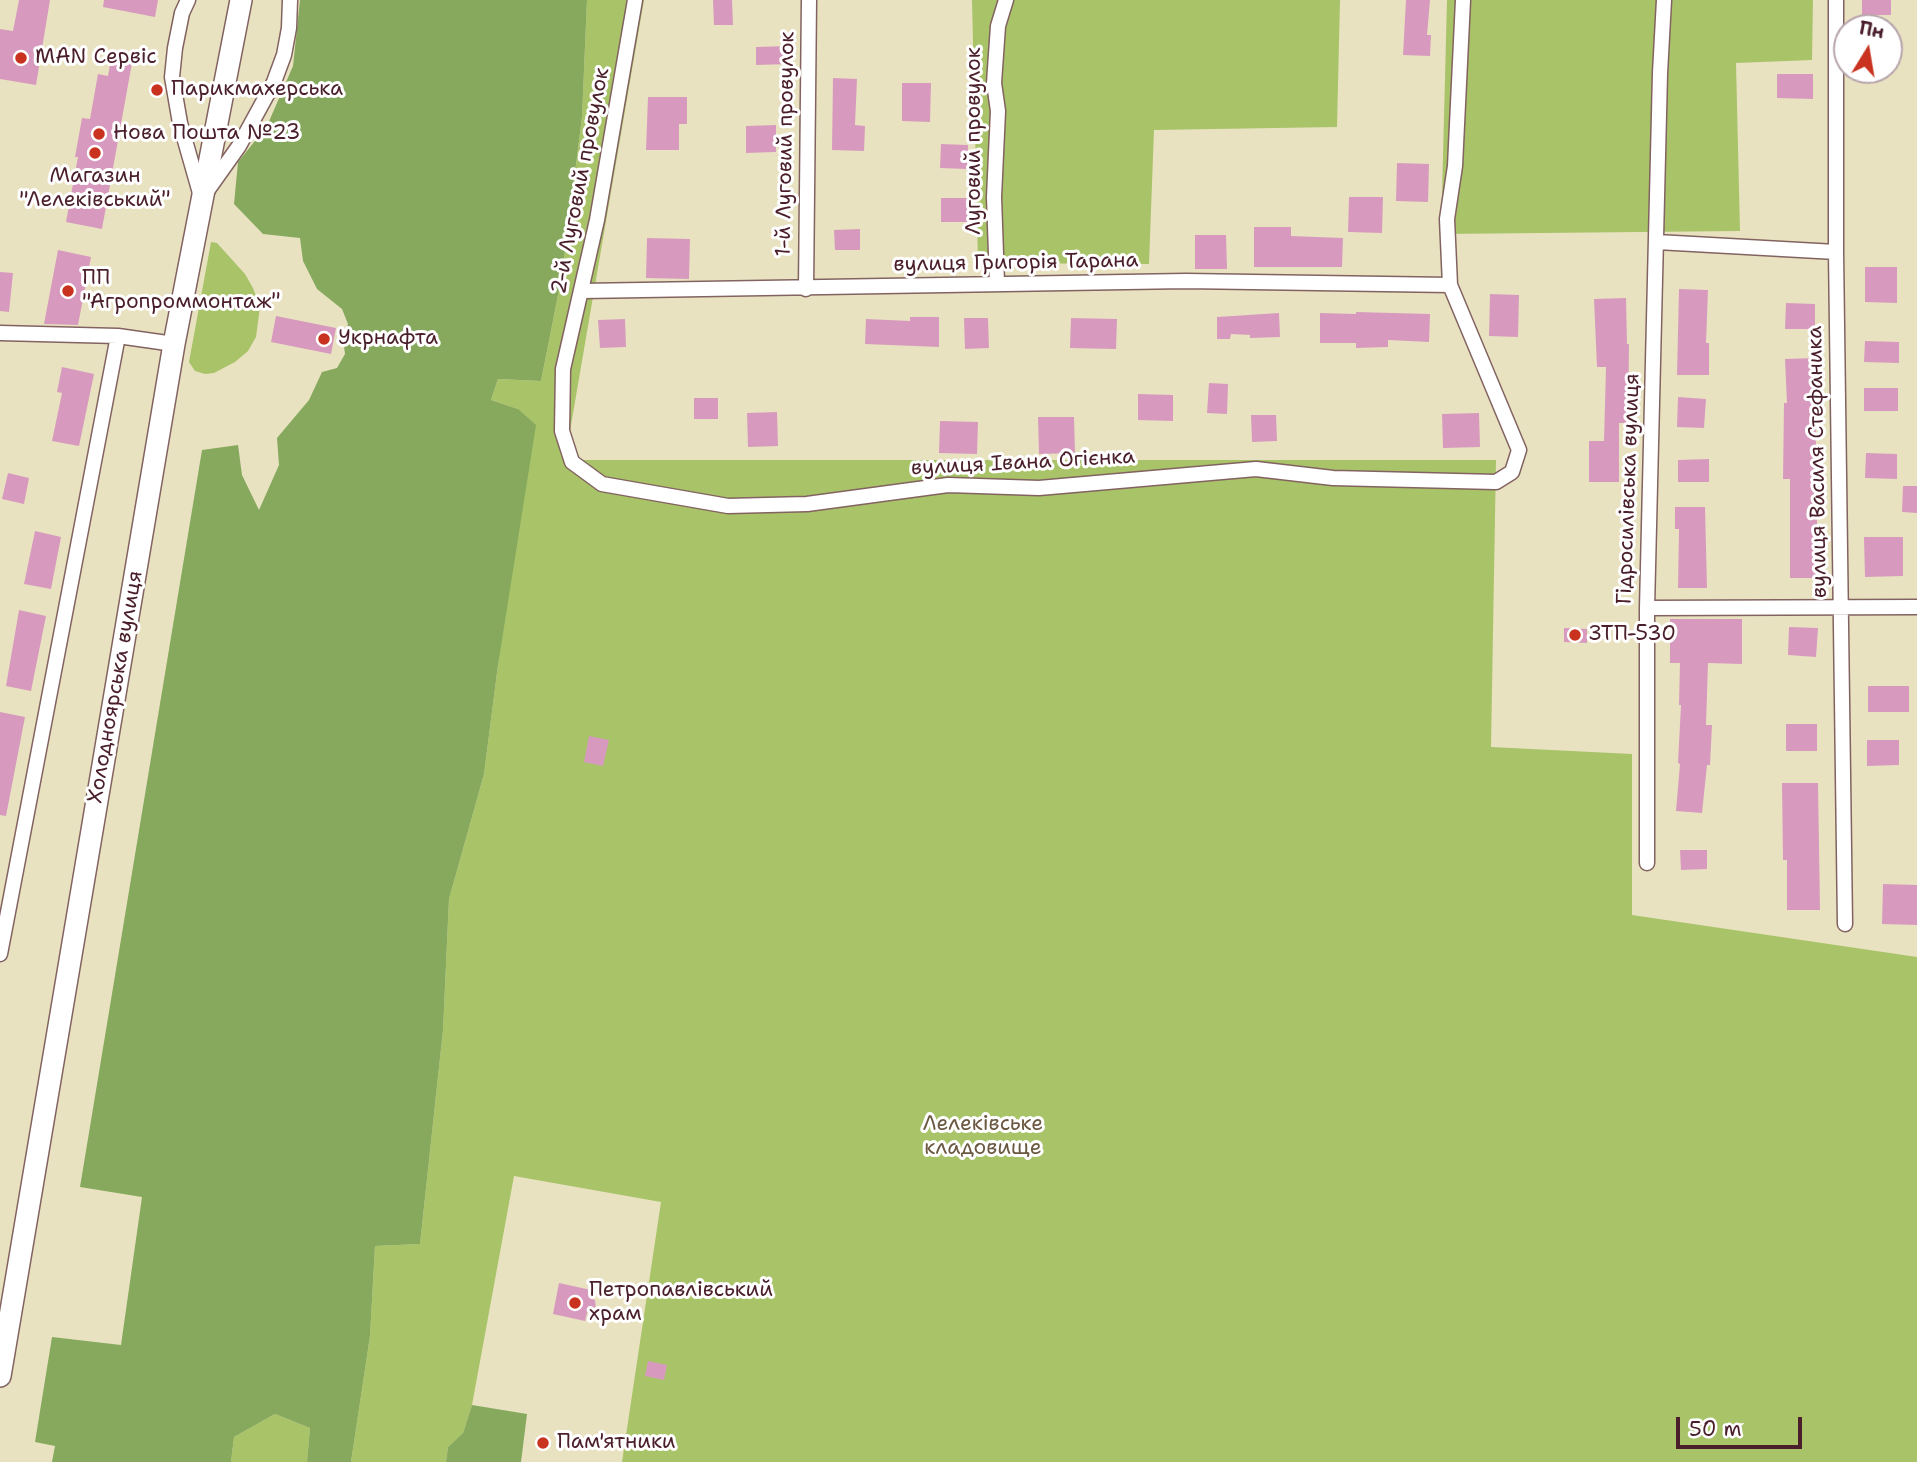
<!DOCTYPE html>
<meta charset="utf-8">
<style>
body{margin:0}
#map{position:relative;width:1917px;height:1462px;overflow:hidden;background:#e9e2c1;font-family:"Shantell Sans",sans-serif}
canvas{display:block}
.north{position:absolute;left:1833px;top:14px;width:70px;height:70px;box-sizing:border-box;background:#fff;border:2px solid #b7a5aa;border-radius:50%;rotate:11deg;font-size:19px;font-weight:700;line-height:28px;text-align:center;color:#4a1f2b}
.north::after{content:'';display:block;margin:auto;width:24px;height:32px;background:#c8321e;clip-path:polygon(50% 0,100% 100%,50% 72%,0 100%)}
.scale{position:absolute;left:1676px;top:1417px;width:126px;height:32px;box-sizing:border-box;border:4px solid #4a1f2b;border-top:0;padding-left:9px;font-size:21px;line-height:24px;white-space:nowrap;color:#4a1f2b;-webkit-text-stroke:5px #fff;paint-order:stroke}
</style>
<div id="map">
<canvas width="1917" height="1462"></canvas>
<div class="north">Пн</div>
<div class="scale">50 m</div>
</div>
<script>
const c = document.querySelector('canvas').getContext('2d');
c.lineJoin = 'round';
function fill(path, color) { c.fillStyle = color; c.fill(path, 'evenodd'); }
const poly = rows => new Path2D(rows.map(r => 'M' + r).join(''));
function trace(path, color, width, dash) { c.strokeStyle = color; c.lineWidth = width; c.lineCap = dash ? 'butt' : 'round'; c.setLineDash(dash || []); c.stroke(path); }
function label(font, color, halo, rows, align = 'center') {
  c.font = font + ' "Shantell Sans",sans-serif'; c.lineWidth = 6; c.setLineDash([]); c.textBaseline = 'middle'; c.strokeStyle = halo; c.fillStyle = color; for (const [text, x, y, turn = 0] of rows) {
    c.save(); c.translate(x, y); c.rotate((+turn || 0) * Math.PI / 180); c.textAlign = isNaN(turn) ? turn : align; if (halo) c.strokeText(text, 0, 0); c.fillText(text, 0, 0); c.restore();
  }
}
const green = poly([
 [587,0,644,0,565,460,1496,460,1491,747,1632,754,1632,915,1917,957,1917,1462,622,1462,661,1202,514,1176,472,1405,463,1433,448,1447,446,1462,351,1462,370,1336,375,1246,420,1244,443,1030,449,899,484,774,498,665,518,409,491,400,498,379,541,381,562,275,582,117],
 [972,0,1340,0,1337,127,1154,130,1149,264,978,263],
 [1447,0,1813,0,1812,60,1736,63,1740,231,1441,234],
 [211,242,217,243,245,274,253,288,260,307,256,337,248,351,235,362,214,373,205,374,195,371,189,362],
 [275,1414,310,1428,307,1462,231,1462,234,1437]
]);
const forest = poly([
 [300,0,587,0,582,117,562,275,541,381,498,379,491,400,518,409,536,425,498,665,484,774,449,899,443,1030,420,1244,375,1246,370,1336,351,1462,307,1462,310,1428,275,1414,234,1437,231,1462,52,1462,55,1446,35,1442,52,1337,121,1345,142,1197,80,1187,202,450,238,445,242,475,259,510,279,465,277,438,309,400,322,372,337,368,345,354,343,338,348,324,342,309,317,289,303,261,300,238,263,234,234,204,238,162,267,126,293,66],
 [472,1405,527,1414,521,1462,446,1462,448,1447,463,1433]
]);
const building = poly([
 [19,0,50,0,36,85,0,79,0,29,13,31],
 [104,0,158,0,155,17,103,7],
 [713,0,732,0,733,25,714,25],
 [1406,0,1430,0,1427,35,1431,35,1430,56,1403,55],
 [1862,0,1891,0,1891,15,1862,15],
 [789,46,790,64,756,65,756,47],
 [111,59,132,63,102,229,66,222,78,157,75,157,82,118,90,119,98,74,108,76],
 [1777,74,1813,74,1813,99,1777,98],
 [833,78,857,79,855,125,865,126,864,151,832,150],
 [902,83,931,83,930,122,902,121],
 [648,97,687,97,687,124,679,124,679,150,646,150],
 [776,125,776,152,746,153,746,126],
 [941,144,968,145,967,169,940,168],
 [1397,163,1429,164,1428,202,1396,201],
 [1349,197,1383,197,1382,233,1348,232],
 [941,198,971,198,971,222,941,222],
 [1254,227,1291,227,1291,236,1343,238,1342,267,1254,267],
 [860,229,860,250,835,250,834,230],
 [1195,235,1226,235,1227,269,1195,269],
 [647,238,690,239,689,279,646,278],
 [58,250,91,257,78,325,44,324],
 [1865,267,1897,267,1897,303,1865,302],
 [0,272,13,273,9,312,0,311],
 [1679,289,1708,290,1706,343,1709,343,1709,375,1677,375],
 [1490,294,1519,295,1518,337,1489,336],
 [1626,298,1627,344,1629,344,1628,423,1619,423,1619,482,1589,482,1589,441,1604,441,1606,367,1597,367,1594,299],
 [1786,303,1815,304,1815,329,1785,329],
 [1356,312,1430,314,1429,342,1388,340,1388,347,1356,348,1356,343,1320,343,1320,313,1356,314],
 [1279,313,1280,337,1250,338,1250,335,1231,334,1230,339,1217,339,1217,317],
 [276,316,336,328,331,354,271,342],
 [910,317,939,317,939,347,865,344,866,319,910,321],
 [964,318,988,318,989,348,965,349],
 [1071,318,1117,319,1116,349,1070,348],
 [625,319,626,347,600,348,598,320],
 [1865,341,1899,342,1899,363,1864,362],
 [1815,358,1816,453,1820,453,1821,491,1821,504,1817,505,1817,563,1822,563,1822,578,1790,578,1790,479,1783,479,1784,403,1787,403,1785,359],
 [62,367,94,374,79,446,52,441,62,393,57,392],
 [1209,383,1228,384,1227,414,1207,413],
 [1864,388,1898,388,1898,411,1864,411],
 [1138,394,1173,395,1173,421,1138,420],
 [1678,397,1706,399,1704,428,1677,427],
 [694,398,718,398,718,419,694,419],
 [777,412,778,446,748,447,747,413],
 [1479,413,1480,447,1443,448,1442,414],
 [1251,415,1276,415,1277,441,1252,442],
 [1038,417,1074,417,1075,453,1039,454],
 [940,421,978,422,977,454,939,453],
 [1866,453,1897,454,1897,479,1865,478],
 [1709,459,1709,482,1678,482,1678,460],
 [8,473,29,478,24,504,2,499],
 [1903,486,1917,486,1917,513,1902,512],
 [1675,507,1705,507,1707,588,1678,588,1679,529,1675,529],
 [35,531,61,537,51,589,24,584],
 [1864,537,1903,537,1903,576,1865,577],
 [19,610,46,616,31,691,6,686],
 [1670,619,1742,619,1742,664,1708,663,1706,725,1712,725,1710,765,1707,765,1702,813,1676,811,1680,764,1678,763,1681,705,1679,705,1680,663,1670,663],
 [1789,627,1818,628,1816,657,1788,655],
 [1564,628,1587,629,1587,643,1564,642],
 [1868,686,1909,686,1909,712,1868,712],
 [0,712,25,717,6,816,0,815],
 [1786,724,1817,724,1817,751,1786,751],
 [589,736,609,740,603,766,584,762],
 [1867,740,1899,740,1899,765,1867,766],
 [1782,783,1818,783,1820,910,1787,910,1787,860,1783,860],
 [1680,850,1707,850,1707,869,1681,870],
 [1883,884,1917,885,1917,925,1882,924],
 [559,1283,591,1290,590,1298,595,1300,596,1310,587,1313,585,1321,553,1314],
 [648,1361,667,1365,664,1380,645,1376]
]);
const street = poly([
 [188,0,182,13,175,48,172,77,180,123,200,193],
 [635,0,597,220,563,369,562,431,572,462,602,484,728,506,807,504,948,485,1039,488,1256,469,1333,478,1496,482,1512,472,1519,450,1450,285,1447,219,1455,166,1463,0],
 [1836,0,1836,252,1845,924],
 [207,191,239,146,274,82,284,55,289,28,290,0],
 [1657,242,1836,252],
 [997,283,994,197,998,111,994,83,998,26,1006,0],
 [806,289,809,0],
 [582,291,1186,281,1450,285],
 [0,333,118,336,174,344],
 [1647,608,1917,607],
 [1647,863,1647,608,1660,73,1664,0],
 [0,954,118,336]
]);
const primary = poly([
 [0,1376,174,344,241,0]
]);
const markers = [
 [21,58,7,"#c8321e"],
 [157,90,7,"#c8321e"],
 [99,134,7,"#c8321e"],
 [95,153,7,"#c8321e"],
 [68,291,7,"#c8321e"],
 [324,339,7,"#c8321e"],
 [1575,635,7,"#c8321e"],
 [575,1303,7,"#c8321e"],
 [543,1443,7,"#c8321e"]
];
const poiNames = [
 ["MAN Сервіс",35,58],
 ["Парикмахерська",171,90],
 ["Нова Пошта №23",113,134],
 ["Магазин",95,177,"center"],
 ["\"Лелеківський\"",95,201,"center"],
 ["ПП",82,279],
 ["\"Агропроммонтаж\"",82,303],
 ["Укрнафта",338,339],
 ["ЗТП-530",1589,635],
 ["Петропавлівський",589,1291],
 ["храм",589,1315],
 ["Пам'ятники",557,1443]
];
const streetNames = [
 ["Луговий провулок",975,141,-90],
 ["1-й Луговий провулок",786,144,-89],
 ["2-й Луговий провулок",581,181,-79],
 ["вулиця Григорія Тарана",1016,263,-1],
 ["вулиця Василя Стефаника",1818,462,-91],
 ["вулиця Івана Огієнка",1023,463,-3],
 ["Гідросилівська вулиця",1629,489,-88],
 ["Холодноярська вулиця",116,687,-80]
];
const parkNames = [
 ["Лелеківське",983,1125],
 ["кладовище",983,1149]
];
fill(green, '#a9c369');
fill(forest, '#86a95d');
fill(building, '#d79abe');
trace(street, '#826360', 17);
trace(primary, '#826360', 24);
trace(street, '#fff', 14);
trace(primary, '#fff', 21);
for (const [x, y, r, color] of markers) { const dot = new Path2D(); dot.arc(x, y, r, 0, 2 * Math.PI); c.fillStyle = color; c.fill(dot); trace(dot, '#fff', 2.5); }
label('21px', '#4a1f2b', '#fff', poiNames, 'left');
label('21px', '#4a1f2b', '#fff', streetNames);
label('21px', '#6b5841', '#fff', parkNames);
</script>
